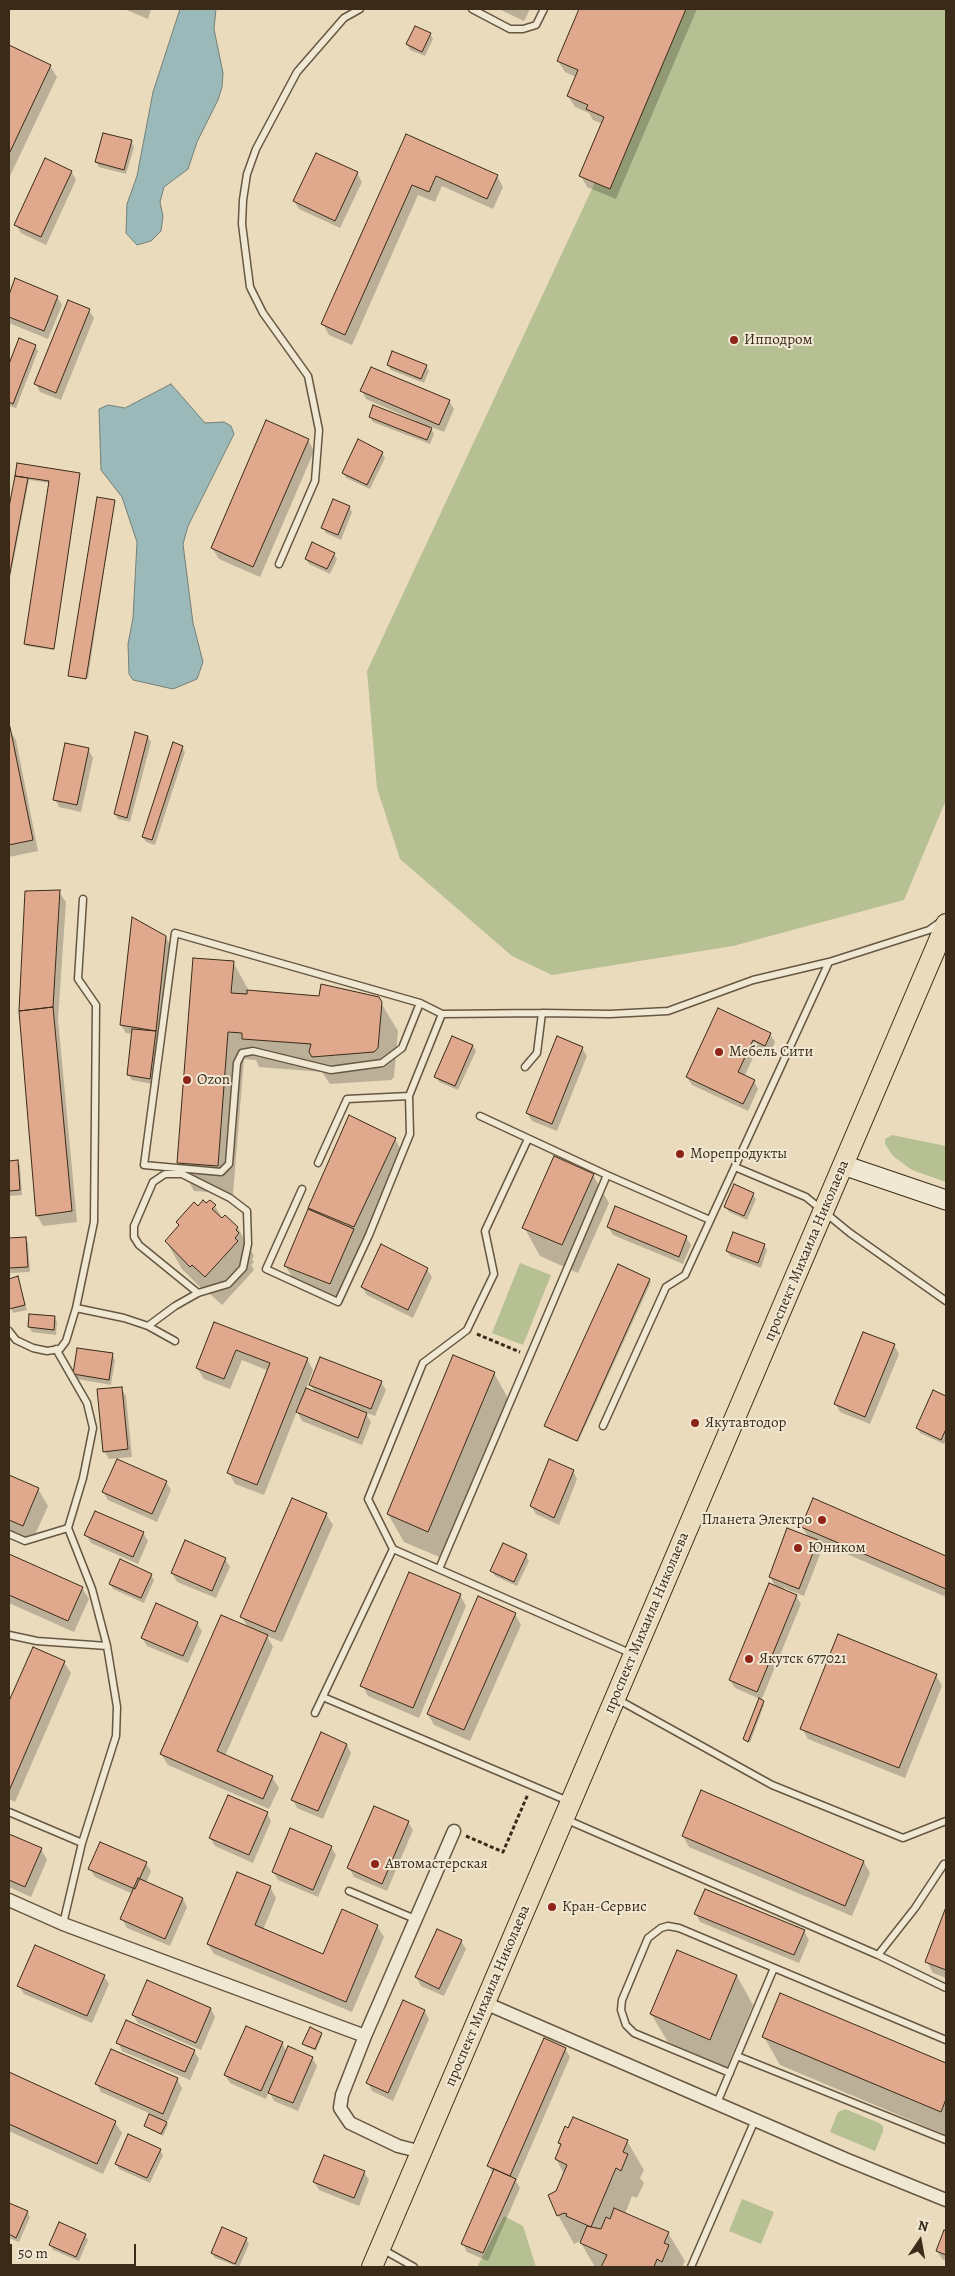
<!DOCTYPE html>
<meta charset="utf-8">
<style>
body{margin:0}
#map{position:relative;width:955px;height:2276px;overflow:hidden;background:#eadbbd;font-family:Alegreya,serif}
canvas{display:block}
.frame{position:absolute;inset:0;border:10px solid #3a2b18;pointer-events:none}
.north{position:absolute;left:895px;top:2216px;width:50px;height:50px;-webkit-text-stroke:4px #f1e8d4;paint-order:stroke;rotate:12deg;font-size:14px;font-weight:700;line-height:20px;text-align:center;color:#3a2b18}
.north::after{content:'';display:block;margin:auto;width:18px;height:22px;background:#3a2b18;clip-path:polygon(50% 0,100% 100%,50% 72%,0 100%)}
.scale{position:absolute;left:10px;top:2244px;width:126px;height:22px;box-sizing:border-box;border:2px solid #3a2b18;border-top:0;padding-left:6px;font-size:15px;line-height:18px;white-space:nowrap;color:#3a2b18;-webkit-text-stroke:4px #f1e8d4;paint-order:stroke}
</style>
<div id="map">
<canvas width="955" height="2276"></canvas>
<div class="frame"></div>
<div class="north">N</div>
<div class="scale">50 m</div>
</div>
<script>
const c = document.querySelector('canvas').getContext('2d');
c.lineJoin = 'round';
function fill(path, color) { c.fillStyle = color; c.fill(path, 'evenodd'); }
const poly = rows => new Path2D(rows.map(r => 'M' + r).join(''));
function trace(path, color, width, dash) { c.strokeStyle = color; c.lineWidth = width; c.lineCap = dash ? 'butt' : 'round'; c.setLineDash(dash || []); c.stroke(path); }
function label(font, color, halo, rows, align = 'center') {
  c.font = font + ' Alegreya,serif'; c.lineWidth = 4; c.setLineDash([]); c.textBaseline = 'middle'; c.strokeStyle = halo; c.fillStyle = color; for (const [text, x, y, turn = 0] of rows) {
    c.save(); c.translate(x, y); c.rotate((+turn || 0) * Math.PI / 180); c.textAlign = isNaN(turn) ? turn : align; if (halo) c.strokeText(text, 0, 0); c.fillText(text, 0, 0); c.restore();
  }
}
const green = poly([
 [676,9,946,9,946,800,904,900,733,946,552,975,512,956,400,859,377,788,367,671],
 [892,1135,946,1146,946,1182,912,1170,893,1156,885,1144,885,1139],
 [520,1263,551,1275,523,1345,492,1333],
 [845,2109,879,2123,883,2126,883,2131,875,2151,830,2132,838,2112],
 [742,2199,774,2212,761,2244,729,2231],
 [504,2216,523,2226,536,2267,477,2267]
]);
const water = poly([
 [180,9,216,9,214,29,223,73,222,87,218,100,197,142,188,169,164,187,160,202,163,216,161,231,151,241,137,245,126,233,127,204,137,176,153,92,180,9],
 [171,384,205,423,224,422,231,426,234,434,188,526,183,544,193,623,203,662,197,679,173,689,133,680,129,674,128,644,133,618,137,542,122,497,101,470,99,409,108,405,125,408,171,384]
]);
const shadow = poly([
 [124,9,151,9,148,19],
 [499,9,530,9,524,21],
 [580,9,697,9,616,199,587,187,581,176,603,124,593,120,589,113,575,107,568,96,576,77,565,72,558,61],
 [430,34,433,39,425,56,410,50,407,44],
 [9,46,50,66,57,77,9,178],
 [407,136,497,176,503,187,493,209,442,186,435,202,418,195,352,345,329,335,323,324],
 [131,141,134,147,126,174,99,167,96,162],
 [71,171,76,180,46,245,21,233,16,225],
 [357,173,362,182,340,228,299,209,294,201],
 [16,280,57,297,62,305,48,339,9,323,9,298],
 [89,310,94,318,61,400,40,392,36,384],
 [19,339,35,346,38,351,16,408,9,406,9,367],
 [388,365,426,366,429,371,424,383,391,370],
 [362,391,449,401,454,409,444,432,429,426,434,434,430,444,373,422,370,417,415,423,416,421,366,399],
 [308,440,314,451,260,577,219,559,212,548],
 [382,453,385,458,370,489,346,478,343,473],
 [18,465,79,474,80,476,54,650,27,646,25,644,50,483,29,480,9,584,9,512],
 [114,501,88,678,70,675],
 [349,507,352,512,341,540,326,533,323,528],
 [334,554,337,559,330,574,309,564,306,559],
 [9,729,16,740,38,851,9,857],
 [148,737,151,742,130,822,118,819,115,814],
 [182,747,185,752,155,845,146,842,143,837],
 [88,749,93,758,81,812,59,807,55,799],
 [59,892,66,902,58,1019,77,1222,43,1226,37,1215],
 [166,937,170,945,152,1084,132,1080,129,1075,133,1034,126,1033,121,1025],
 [233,962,249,991,381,1003,398,1031,394,1077,391,1080,330,1084,322,1072,259,1067,256,1060,244,1059,233,1194,194,1191,178,1162],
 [719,1010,770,1034,775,1042,770,1053,758,1047,744,1077,754,1081,758,1089,748,1111,692,1085,687,1077],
 [453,1038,473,1046,476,1051,458,1090,439,1082,436,1076],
 [582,1048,587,1056,557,1131,532,1121,527,1113],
 [395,1139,404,1155,363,1242,360,1241,363,1246,339,1299,295,1282,285,1265,312,1212,309,1208],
 [17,1161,20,1166,22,1195,9,1196,9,1162],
 [593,1175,609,1203,578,1273,540,1256,524,1227],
 [753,1194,756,1199,747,1220,729,1212,726,1207],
 [215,1206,223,1220,225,1217,238,1228,254,1256,252,1259,254,1262,251,1265,254,1270,222,1305,209,1293,207,1294,182,1269,166,1241,198,1207],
 [608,1227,686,1237,691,1245,683,1264,613,1235],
 [25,1238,28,1243,30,1272,9,1273,9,1239],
 [764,1245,767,1250,761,1268,730,1256,727,1251],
 [427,1269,432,1277,413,1318,367,1295,362,1287],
 [18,1278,27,1310,13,1313,9,1304,9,1280],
 [649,1280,651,1282,578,1442,547,1428,545,1426],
 [54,1317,57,1322,56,1335,32,1332,29,1327],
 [215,1323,307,1359,313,1370,306,1389,316,1394,310,1384,381,1382,386,1390,375,1416,365,1412,371,1422,362,1445,302,1421,297,1411,264,1495,235,1484,229,1473,269,1371,242,1360,230,1389,204,1379,197,1368],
 [894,1345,899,1354,870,1424,840,1412,836,1404],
 [112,1354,115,1360,111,1385,78,1379,75,1374],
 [494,1373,510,1402,444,1559,404,1542,388,1514],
 [121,1388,126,1396,132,1457,109,1459,104,1451],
 [934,1391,946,1397,946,1440,944,1444,920,1433,917,1428],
 [573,1471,577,1479,559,1525,536,1514,531,1506],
 [9,1477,38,1489,48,1506,32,1541,9,1531],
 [166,1482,171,1490,157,1522,108,1500,103,1492],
 [813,1500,946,1557,946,1597,817,1541,822,1549,804,1596,784,1588,783,1590,796,1596,801,1604,761,1701,764,1705,750,1743,744,1739,760,1699,735,1688,730,1680,776,1588,770,1577,809,1538,802,1527],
 [326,1514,333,1525,282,1642,267,1636,273,1647,225,1756,272,1777,279,1788,269,1809,168,1765,161,1754,248,1628,242,1617],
 [143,1533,148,1541,138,1564,91,1543,86,1535],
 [526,1555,529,1561,517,1586,495,1576,492,1571],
 [9,1556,82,1588,89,1599,74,1632,9,1603],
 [225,1559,230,1567,216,1598,177,1582,172,1573],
 [151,1575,154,1580,144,1603,113,1589,110,1584],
 [460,1595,466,1606,419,1718,368,1696,362,1685],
 [515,1614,521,1625,470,1741,434,1725,428,1714],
 [197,1623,202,1631,188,1663,147,1646,142,1638],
 [33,1648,64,1662,71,1673,15,1802,9,1799,9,1705],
 [936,1675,942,1686,905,1778,808,1739,802,1728],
 [321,1734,347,1745,351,1753,323,1819,297,1808,293,1800],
 [702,1792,864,1862,870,1873,852,1916,689,1847,683,1836],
 [267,1813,271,1821,253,1863,215,1846,210,1838],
 [408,1822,413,1830,387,1891,354,1877,349,1868],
 [9,1835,41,1849,47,1860,31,1897,9,1887],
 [331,1847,336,1855,318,1897,278,1880,273,1871],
 [146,1863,151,1871,146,1883,183,1899,187,1907,170,1946,127,1928,122,1919,133,1894,95,1877,90,1869],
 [270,1887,276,1898,263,1930,324,1955,377,1926,384,1937,352,2012,214,1954,208,1944],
 [946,1911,946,1978,933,1973,927,1962],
 [696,1914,804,1931,809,1940,799,1963,700,1922],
 [461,1941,466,1949,444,1996,421,1986,416,1977],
 [678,1952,737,1976,753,2005,727,2067,668,2042,651,2014],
 [104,1976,109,1984,92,2023,24,1994,19,1986],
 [147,1982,211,2009,215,2017,201,2050,138,2023,133,2015],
 [781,1995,946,2064,946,2135,780,2065,764,2037],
 [424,2010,429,2019,393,2101,372,2091,368,2083],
 [321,2034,322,2036,316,2051,305,2046,304,2044],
 [118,2042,194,2051,199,2059,190,2080,122,2051],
 [282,2043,287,2052,312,2058,317,2066,298,2111,274,2101,269,2091,266,2099,230,2083,225,2075],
 [565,2049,570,2057,516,2181,520,2188,488,2261,467,2252,463,2244,493,2174,489,2166],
 [9,2073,115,2122,122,2133,103,2174,9,2131],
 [177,2079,182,2088,168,2121,165,2120,168,2125,163,2136,145,2126,151,2114,101,2092,97,2084],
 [627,2141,644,2170,640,2178,644,2183,637,2198,632,2196,625,2214,668,2233,685,2261,682,2267,595,2267,581,2243,582,2240,574,2244,558,2215,557,2192,564,2174,556,2159,561,2147,559,2143],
 [160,2150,163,2155,150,2183,119,2169,116,2164],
 [364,2172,369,2180,359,2206,319,2190,314,2182],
 [9,2204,27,2212,30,2217,19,2242,9,2238],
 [945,2231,946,2232,946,2261,942,2259,937,2251],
 [85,2235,88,2240,79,2261,53,2250,50,2245],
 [246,2239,249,2244,239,2267,215,2258,212,2253]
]);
const building = poly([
 [579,9,686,9,610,189,579,176,604,117,586,109,588,105,567,96,578,70,557,61,579,9],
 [415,26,431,33,422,52,406,44,415,26],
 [9,45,51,65,9,154,9,45],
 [103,133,132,140,124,170,95,162,103,133],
 [406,134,498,175,487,199,436,176,429,192,412,185,345,335,321,324,406,134],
 [316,153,358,172,335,221,293,201,316,153],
 [45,158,72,171,41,237,14,225,45,158],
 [15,278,58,296,44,331,9,317,9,295,15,278],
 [68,300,90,309,56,393,34,384,68,300],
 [19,338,36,345,13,404,9,402,9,364,19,338],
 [392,351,427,365,421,379,387,365,392,351],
 [371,367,450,400,439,425,360,391,371,367],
 [373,405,432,428,427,440,369,417,373,405],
 [266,420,309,439,253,567,211,548,266,420],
 [358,439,383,452,367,485,342,473,358,439],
 [17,463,80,473,54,649,24,644,49,481,15,476,17,463],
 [15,476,28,478,9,578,9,507,15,476],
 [97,497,115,500,86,679,68,676,97,497],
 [333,499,350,506,338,535,321,528,333,499],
 [312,542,335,553,327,569,305,559,312,542],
 [10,727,33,840,9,845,9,728,10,727],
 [135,732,148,736,127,818,114,814,135,732],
 [173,742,183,746,152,840,142,837,173,742],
 [65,743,89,748,77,805,53,800,65,743],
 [60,890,53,1007,19,1011,25,891,60,890],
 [132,917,166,936,156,1031,120,1025,132,917],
 [193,958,234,961,231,993,247,994,247,990,319,996,321,984,379,997,382,1002,378,1048,374,1052,312,1057,309,1052,311,1044,242,1039,242,1033,228,1032,218,1166,177,1163,193,958],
 [53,1007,72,1211,36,1216,19,1011,53,1007],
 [718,1008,771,1033,765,1046,753,1040,738,1072,755,1080,743,1104,686,1077,718,1008],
 [132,1029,156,1031,150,1079,127,1075,132,1029],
 [452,1036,473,1045,455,1086,434,1077,452,1036],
 [557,1036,583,1047,552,1124,526,1113,557,1036],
 [349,1115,396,1138,354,1227,308,1208,349,1115],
 [554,1156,594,1174,562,1245,522,1228,554,1156],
 [18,1160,20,1190,9,1191,9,1161,18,1160],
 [734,1184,754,1193,744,1216,724,1207,734,1184],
 [203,1200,206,1203,210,1200,216,1205,212,1209,222,1218,225,1215,238,1227,236,1230,239,1233,235,1238,238,1241,205,1277,192,1265,190,1267,165,1241,179,1225,176,1222,194,1202,198,1206,203,1200],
 [615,1206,687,1236,679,1257,607,1227,615,1206],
 [308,1209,354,1229,330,1284,284,1266,308,1209],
 [733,1232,765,1244,758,1263,726,1251,733,1232],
 [26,1237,28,1267,9,1268,9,1238,26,1237],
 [381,1244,428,1268,408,1310,361,1287,381,1244],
 [618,1264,650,1279,577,1441,544,1426,618,1264],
 [18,1276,25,1305,9,1309,9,1279,18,1276],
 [29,1314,55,1316,54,1330,28,1327,29,1314],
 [214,1322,308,1358,257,1485,227,1473,270,1363,236,1350,224,1379,196,1368,214,1322],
 [863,1332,895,1344,865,1417,834,1404,863,1332],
 [77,1348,113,1353,109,1380,73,1374,77,1348],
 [453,1355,495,1372,428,1532,387,1514,453,1355],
 [320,1357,382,1381,371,1409,309,1385,320,1357],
 [122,1387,128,1449,103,1452,97,1389,122,1387],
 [306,1388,367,1413,358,1438,296,1412,306,1388],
 [933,1390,946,1396,946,1429,941,1440,916,1428,933,1390],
 [117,1459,167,1481,152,1514,102,1492,117,1459],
 [549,1459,574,1470,554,1518,530,1506,549,1459],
 [9,1475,39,1488,23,1526,9,1520,9,1475],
 [292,1498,327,1513,275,1632,240,1617,292,1498],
 [813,1498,946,1556,946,1589,801,1527,813,1498],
 [95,1511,144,1532,133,1557,84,1535,95,1511],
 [787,1528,818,1540,799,1589,769,1577,787,1528],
 [185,1540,226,1558,212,1591,171,1573,185,1540],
 [503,1543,527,1554,514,1582,490,1571,503,1543],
 [9,1554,83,1587,68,1621,9,1595,9,1554],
 [120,1559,152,1574,141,1598,109,1584,120,1559],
 [409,1572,461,1594,413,1708,360,1686,409,1572],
 [769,1583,797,1595,757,1692,729,1680,769,1583],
 [478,1596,516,1613,464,1730,427,1714,478,1596],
 [156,1603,198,1622,183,1656,141,1638,156,1603],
 [221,1615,268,1635,217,1751,273,1776,263,1799,160,1754,221,1615],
 [838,1634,937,1674,899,1768,800,1729,838,1634],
 [33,1647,65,1661,9,1791,9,1701,33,1647],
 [759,1698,764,1701,748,1742,743,1739,759,1698],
 [321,1732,347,1744,318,1811,291,1800,321,1732],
 [701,1790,864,1861,845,1906,682,1836,701,1790],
 [228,1795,268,1812,249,1855,209,1838,228,1795],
 [374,1806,409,1821,382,1884,347,1868,374,1806],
 [290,1828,332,1846,313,1890,272,1872,290,1828],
 [9,1834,42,1848,25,1887,9,1880,9,1834],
 [100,1842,147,1862,135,1889,88,1869,100,1842],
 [237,1872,271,1886,255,1925,323,1954,342,1909,378,1925,346,2002,207,1944,237,1872],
 [138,1878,183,1898,165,1939,120,1919,138,1878],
 [705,1889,805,1930,794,1955,694,1914,705,1889],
 [946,1907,946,1970,925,1962,946,1907],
 [437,1929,462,1940,439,1989,415,1977,437,1929],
 [35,1945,105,1975,87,2016,17,1986,35,1945],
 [677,1950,737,1975,710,2040,650,2014,677,1950],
 [147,1980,211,2008,196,2043,132,2015,147,1980],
 [780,1993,946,2063,946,2099,941,2112,762,2037,780,1993],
 [403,2000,425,2010,388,2093,366,2083,403,2000],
 [126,2020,195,2050,185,2072,116,2043,126,2020],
 [246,2026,283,2042,261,2091,224,2075,246,2026],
 [310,2027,322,2033,315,2049,302,2044,310,2027],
 [544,2038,566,2048,510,2176,487,2166,544,2038],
 [288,2046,313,2057,293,2103,268,2093,288,2046],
 [111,2049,178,2078,163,2114,95,2084,111,2049],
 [9,2072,116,2121,97,2164,9,2124,9,2072],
 [149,2114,167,2122,161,2134,144,2126,149,2114],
 [573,2117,628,2140,623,2152,628,2154,621,2171,616,2168,591,2227,566,2216,567,2214,564,2213,557,2216,548,2195,556,2191,567,2165,555,2159,561,2144,558,2143,565,2126,568,2128,573,2117],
 [128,2134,161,2149,147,2178,115,2164,128,2134],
 [324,2155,365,2171,354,2198,313,2182,324,2155],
 [494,2169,516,2179,483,2253,461,2244,494,2169],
 [9,2203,28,2211,16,2238,9,2234,9,2203],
 [614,2208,669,2232,664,2243,669,2245,662,2262,657,2259,654,2267,601,2267,607,2255,580,2243,587,2226,601,2229,606,2217,610,2219,614,2208],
 [59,2222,86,2234,76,2257,49,2245,59,2222],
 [222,2227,247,2238,235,2264,211,2253,222,2227],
 [944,2230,946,2231,946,2255,936,2251,944,2230]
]);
const path = poly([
 [477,1334,520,1352],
 [466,1836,503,1852,528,1794]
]);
const lane = poly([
 [472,9,510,29,523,29,536,25,544,9],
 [279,564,315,481,319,430,308,376,263,313,250,287,242,224,243,200,247,174,256,149,297,72,344,18,360,9],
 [420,1003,175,933,144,1165,221,1172,229,1164,237,1063,242,1053,253,1051,331,1070,382,1063,402,1048,420,1003,442,1014],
 [525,1067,537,1053,542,1013,610,1014,668,1011,753,980,829,962,929,930,939,923],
 [528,1139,485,1231,494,1274,467,1330,423,1363,368,1499,393,1549,630,1653],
 [318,1163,347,1099,409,1096],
 [735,1167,806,1197,850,1233,946,1301],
 [607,1175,710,1220],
 [302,1189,266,1269,338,1302,369,1235,410,1134,409,1096,442,1014,542,1013],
 [76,1308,94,1222,96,1005,78,979,83,899],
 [148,1326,175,1306,198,1293,228,1284,243,1268,248,1244,247,1211,230,1198,182,1174,165,1174,153,1182,134,1226,134,1237,139,1245,198,1293],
 [9,1331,16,1340,33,1348,47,1351,60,1349,66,1341,76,1308,124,1318,148,1326,175,1341],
 [56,1349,87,1403,93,1428,83,1478,68,1528,92,1589,107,1646,117,1707,116,1736,82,1843,63,1924],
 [603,1426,666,1287,685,1275,829,962],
 [9,1534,25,1541,68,1528],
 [439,1569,607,1175,480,1116],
 [9,1635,37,1641,107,1646],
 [323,1697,568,1801],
 [617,1699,772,1785,903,1838,946,1821],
 [315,1713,393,1549],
 [9,1812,82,1843],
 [565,1819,878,1955,946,1988],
 [349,1891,415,1919],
 [878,1955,915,1908,944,1864],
 [737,2056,946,2140],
 [730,2073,634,2033,626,2025,621,2010,622,2000,648,1938,661,1928,668,1926,679,1928,946,2040],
 [717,2103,774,1968],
 [382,2249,414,2267],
 [691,2267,755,2120]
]);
const street = poly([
 [9,1900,63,1924,365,2036],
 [485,2003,845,2159,946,2200],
 [422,2152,398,2146,350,2123,340,2108,342,2095,365,2036,454,1831]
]);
const secondary = poly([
 [843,1165,946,1200]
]);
const primary = poly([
 [372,2267,946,924]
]);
const markers = [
 [734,340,5,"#8f2418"],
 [719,1052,5,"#8f2418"],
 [187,1080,5,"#8f2418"],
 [680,1154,5,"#8f2418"],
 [695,1423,5,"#8f2418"],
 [822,1520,5,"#8f2418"],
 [798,1548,5,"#8f2418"],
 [749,1659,5,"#8f2418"],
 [375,1864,5,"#8f2418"],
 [552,1907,5,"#8f2418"]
];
const poiNames = [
 ["Ипподром",744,340],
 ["Мебель Сити",729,1052],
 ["Ozon",197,1080],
 ["Морепродукты",690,1154],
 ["Якутавтодор",705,1423],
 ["Планета Электро",812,1520,"right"],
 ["Юником",808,1548],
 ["Якутск 677021",759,1659],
 ["Автомастерская",385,1864],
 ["Кран-Сервис",562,1907]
];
const streetNames = [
 ["проспект Михаила Николаева",807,1251,-67],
 ["проспект Михаила Николаева",647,1623,-67],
 ["проспект Михаила Николаева",488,1996,-67]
];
fill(green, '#b6c092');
fill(water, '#9ab9b8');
trace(water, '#748078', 1);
fill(shadow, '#0003');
fill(building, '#e0a88d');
trace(building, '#3a2b18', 1);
trace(lane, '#665741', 9);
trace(street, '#665741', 15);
trace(secondary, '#3a2b18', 21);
trace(primary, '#3a2b18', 22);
trace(path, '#3a2b18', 3, [4, 2.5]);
trace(lane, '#f1e8d4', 6);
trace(street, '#f1e8d4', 12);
trace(secondary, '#f1e8d4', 19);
trace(primary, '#eadbbd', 20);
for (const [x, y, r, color] of markers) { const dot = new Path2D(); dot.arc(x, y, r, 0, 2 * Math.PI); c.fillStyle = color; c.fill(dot); trace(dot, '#f1e8d4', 2); }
label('15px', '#3a2b18', '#f1e8d4', poiNames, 'left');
label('15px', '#3a2b18', '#f1e8d4', streetNames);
</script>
